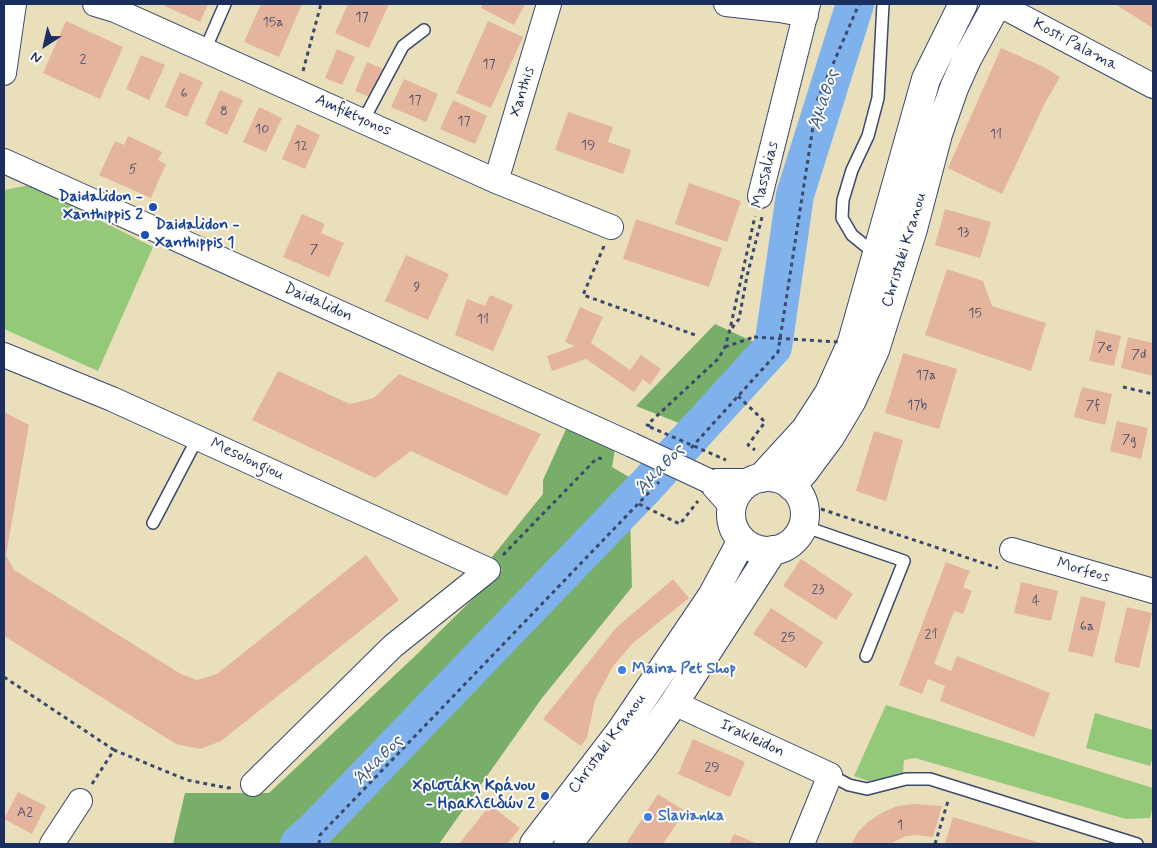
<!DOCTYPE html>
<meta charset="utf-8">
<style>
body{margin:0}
#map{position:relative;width:1157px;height:848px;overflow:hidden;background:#e9dfbb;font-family:Mynerve,sans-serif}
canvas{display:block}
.frame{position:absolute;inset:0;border:5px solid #1b2f5e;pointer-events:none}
.north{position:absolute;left:20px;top:20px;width:50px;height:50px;-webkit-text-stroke:4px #fdfcf7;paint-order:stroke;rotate:215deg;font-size:14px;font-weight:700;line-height:20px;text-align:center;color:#1b2f5e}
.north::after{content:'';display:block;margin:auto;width:18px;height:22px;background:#1b2f5e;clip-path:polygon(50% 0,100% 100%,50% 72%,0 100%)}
</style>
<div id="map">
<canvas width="1157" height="848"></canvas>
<div class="frame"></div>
<div class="north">N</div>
</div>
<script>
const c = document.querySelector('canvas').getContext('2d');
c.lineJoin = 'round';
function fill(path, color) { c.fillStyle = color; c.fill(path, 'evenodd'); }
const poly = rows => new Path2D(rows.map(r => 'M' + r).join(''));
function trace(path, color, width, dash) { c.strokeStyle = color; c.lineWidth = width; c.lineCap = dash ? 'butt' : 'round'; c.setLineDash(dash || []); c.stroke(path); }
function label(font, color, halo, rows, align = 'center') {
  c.font = font + ' Mynerve,sans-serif'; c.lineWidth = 4; c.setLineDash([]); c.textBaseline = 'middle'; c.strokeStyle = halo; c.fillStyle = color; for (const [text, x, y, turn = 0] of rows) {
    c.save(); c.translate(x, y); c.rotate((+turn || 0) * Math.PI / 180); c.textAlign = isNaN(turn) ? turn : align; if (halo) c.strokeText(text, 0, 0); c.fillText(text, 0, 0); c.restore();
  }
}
const green = poly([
 [30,185,153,247,98,371,4,329,4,190],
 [886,705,1153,788,1153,806,1150,818,1126,819,915,758,904,760,903,774,868,781,854,776],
 [1095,713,1153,730,1153,757,1150,766,1086,748]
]);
const forest = poly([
 [715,324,758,344,679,423,636,406],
 [567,427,615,449,612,467,629,477,632,587,542,698,439,844,173,844,185,793,269,793,413,658,502,570,492,557,543,494,543,480]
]);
const river = poly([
 [299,844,315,830,646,486,773,347,795,195,855,4]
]);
const building = poly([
 [166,4,208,4,200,22,165,6],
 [261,4,302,4,279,57,244,42],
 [348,4,389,4,369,48,335,33],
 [483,4,525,4,514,25,481,8],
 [1115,4,1153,4,1153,28],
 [66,21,123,47,100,99,43,73],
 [488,21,523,37,491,108,456,93],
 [1001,48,1044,67,1060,77,1045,103,1002,194,948,168],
 [337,49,355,57,342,85,325,78],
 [141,55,165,65,149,100,126,89],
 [367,62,385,70,372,98,355,91],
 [180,72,203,82,187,117,165,107],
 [404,79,438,94,426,122,391,107],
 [220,90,243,100,227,135,205,124],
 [453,100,487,116,475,144,440,129],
 [259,107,282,118,266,152,243,142],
 [568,112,613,127,608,142,631,150,623,174,555,150],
 [297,124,320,135,305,169,282,159],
 [128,136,162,152,158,160,166,164,151,198,99,175,115,141,124,145],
 [689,183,741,201,727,242,675,224],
 [945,209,991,222,980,258,935,245],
 [302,214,325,224,321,233,344,243,329,277,283,257],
 [636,219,722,248,709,287,623,259],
 [406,255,449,274,428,320,385,301],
 [947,269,983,281,992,306,1046,323,1031,371,925,335],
 [490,295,513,305,493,351,455,335,467,299,485,306],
 [580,307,603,317,591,343,630,370,641,355,661,369,650,385,643,379,634,392,586,359,552,371,547,356,575,346,565,342],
 [1096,330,1121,336,1114,366,1089,361],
 [1128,337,1153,343,1153,376,1121,368],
 [903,353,957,369,939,429,885,413],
 [278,371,350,404,374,398,399,374,541,434,507,496,411,451,375,478,252,420],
 [1082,387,1112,394,1105,425,1074,417],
 [4,412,29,425,6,555,14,570,181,674,197,680,217,674,366,555,399,600,221,741,200,749,176,744,4,636],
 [1117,421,1148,428,1141,459,1110,451],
 [874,431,903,440,886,501,856,491],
 [801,559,853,594,836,620,783,586],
 [946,562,970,571,963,587,972,591,963,614,954,611,934,664,951,671,957,656,1050,693,1034,737,940,701,945,686,928,679,922,694,899,685],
 [673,579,689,598,633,643,613,666,595,700,587,738,581,746,543,719,616,628],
 [1021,582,1058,591,1051,621,1014,613],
 [1081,596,1106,602,1093,657,1068,651],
 [1127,607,1152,613,1139,668,1114,662],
 [771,608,823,642,806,668,753,634],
 [693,739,745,762,730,797,678,774],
 [18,792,46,806,32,834,4,819],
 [658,794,685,811,663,844,626,844],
 [914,804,942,806,933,837,915,835,906,836,890,844,851,844,858,832,869,821,883,812,898,806],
 [490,805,520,828,508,843,459,844],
 [953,817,1044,844,945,844],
 [734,834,758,844,729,844]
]);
const path = poly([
 [303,71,321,4],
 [604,246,583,295,698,336],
 [732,328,739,319,747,276,762,217],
 [725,347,754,337],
 [1123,387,1153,394],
 [738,396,765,422,748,445,755,450],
 [650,426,647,425,718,359,725,347,730,329,755,216],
 [691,448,778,352,817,101,859,4],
 [639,504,680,524,698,501],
 [821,509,998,568],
 [503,555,597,458,605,459],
 [4,677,114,750],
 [92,784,114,750,187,780,228,788,233,787],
 [319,844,320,835,659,482],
 [935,844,948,801]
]);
const lane = poly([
 [205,50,225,4],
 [363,121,403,46,424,30],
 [877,252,868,248,852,235,842,218,843,200,852,170,868,136,878,98,883,4],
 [153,523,198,437],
 [803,526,904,561,866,656],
 [830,775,849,785,867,789,906,779,930,779,1137,844]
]);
const street = poly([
 [95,4,115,10,496,181,611,227],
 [726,4,780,10,806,15],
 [998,4,1153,86],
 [4,73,14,4],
 [4,161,632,445],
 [496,181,549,4],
 [760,196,808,4],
 [4,355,112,399,488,570,393,646,253,784],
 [709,481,753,481],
 [709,481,732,507],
 [1012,550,1153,591],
 [674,703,830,775,802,844],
 [52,844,80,801]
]);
const secondary = poly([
 '731 514a37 37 0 1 1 74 0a37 37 0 1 1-74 0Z',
 [761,478,805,430,829,393,852,342,926,79,963,4],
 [791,486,804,472,830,437,852,400,875,350,913,229,938,134,954,88,967,59,997,4],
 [534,844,620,732,712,596,742,540],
 [568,844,642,748,674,703,773,550]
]);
const pathBridge = poly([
 [754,337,840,342],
 [650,427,726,460]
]);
const streetBridge = poly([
 [632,445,709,481]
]);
const markers = [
 [153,207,5,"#1a4fb4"],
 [145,235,5,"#1a4fb4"],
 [622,670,5,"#3f7fe0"],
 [545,796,5,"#1a4fb4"],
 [648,817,5,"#3f7fe0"]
];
const numberNames = [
 ["17",362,18],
 ["15a",273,23],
 ["2",83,60],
 ["17",489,65],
 ["6",184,94],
 ["17",415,101],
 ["8",224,112],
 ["17",464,122],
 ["10",262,130],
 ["11",996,135],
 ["19",588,146],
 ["12",301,147],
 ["5",133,170],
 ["13",963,233],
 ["7",314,250],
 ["9",417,288],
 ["15",975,314],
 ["11",483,320],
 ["7e",1105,348],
 ["7d",1139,355],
 ["17a",926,376],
 ["17b",917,406],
 ["7f",1093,406],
 ["7g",1129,440],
 ["23",818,590],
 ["4",1036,602],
 ["6a",1087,627],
 ["21",931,635],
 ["25",788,638],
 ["29",712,768],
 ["A2",25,813],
 ["1",900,826]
];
const streetNames = [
 ["Kosti Palama",1075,45,28],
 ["Xanthis",523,92,-73],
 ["Amfiktyonos",353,116,24],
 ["Massalias",766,175,-76],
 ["Christaki Kranou",905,250,-73],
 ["Daidalidon",318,303,24],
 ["Mesolongiou",247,460,25],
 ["Morfeos",1083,571,16],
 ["Irakleidon",752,739,25],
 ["Christaki Kranou",608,744,-54]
];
const transitNames = [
 ["Daidalidon -",143,198],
 ["Xanthippis 2",143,216],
 ["Daidalidon -",155,226,"left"],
 ["Xanthippis 1",155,244,"left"],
 ["Χριστάκη Κράνου",535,787],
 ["- Ηρακλειδών 2",535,805]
];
const shopNames = [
 ["Maina Pet Shop",632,670],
 ["Slavianka",658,817]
];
const waterNames = [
 ["Άμαθος",825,100,-73],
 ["Άμαθος",661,470,-47],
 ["Άμαθος",379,761,-46]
];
fill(green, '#95c97a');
fill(forest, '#78ad6a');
trace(river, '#7fb2ec', 38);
fill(building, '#e4b49c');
trace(lane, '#3a496c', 14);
trace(street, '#3a496c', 26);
trace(secondary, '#3a496c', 30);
trace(path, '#3a496c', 3, [4, 4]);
trace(lane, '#fff', 11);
trace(street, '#fff', 24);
trace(secondary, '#fff', 28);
trace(streetBridge, '#3a496c', 26, []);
trace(pathBridge, '#3a496c', 3, [4, 4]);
trace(streetBridge, '#fff', 24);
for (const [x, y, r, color] of markers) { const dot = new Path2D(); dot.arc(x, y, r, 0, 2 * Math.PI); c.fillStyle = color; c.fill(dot); trace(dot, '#fdfcf7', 2); }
label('14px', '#4d506e', null, numberNames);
label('16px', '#1b2f5e', '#fdfcf7', streetNames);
label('bold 16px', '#164399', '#fdfcf7', transitNames, 'right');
label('bold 16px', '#366cbe', '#fdfcf7', shopNames, 'left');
label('italic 18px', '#395689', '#fdfcf7', waterNames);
</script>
